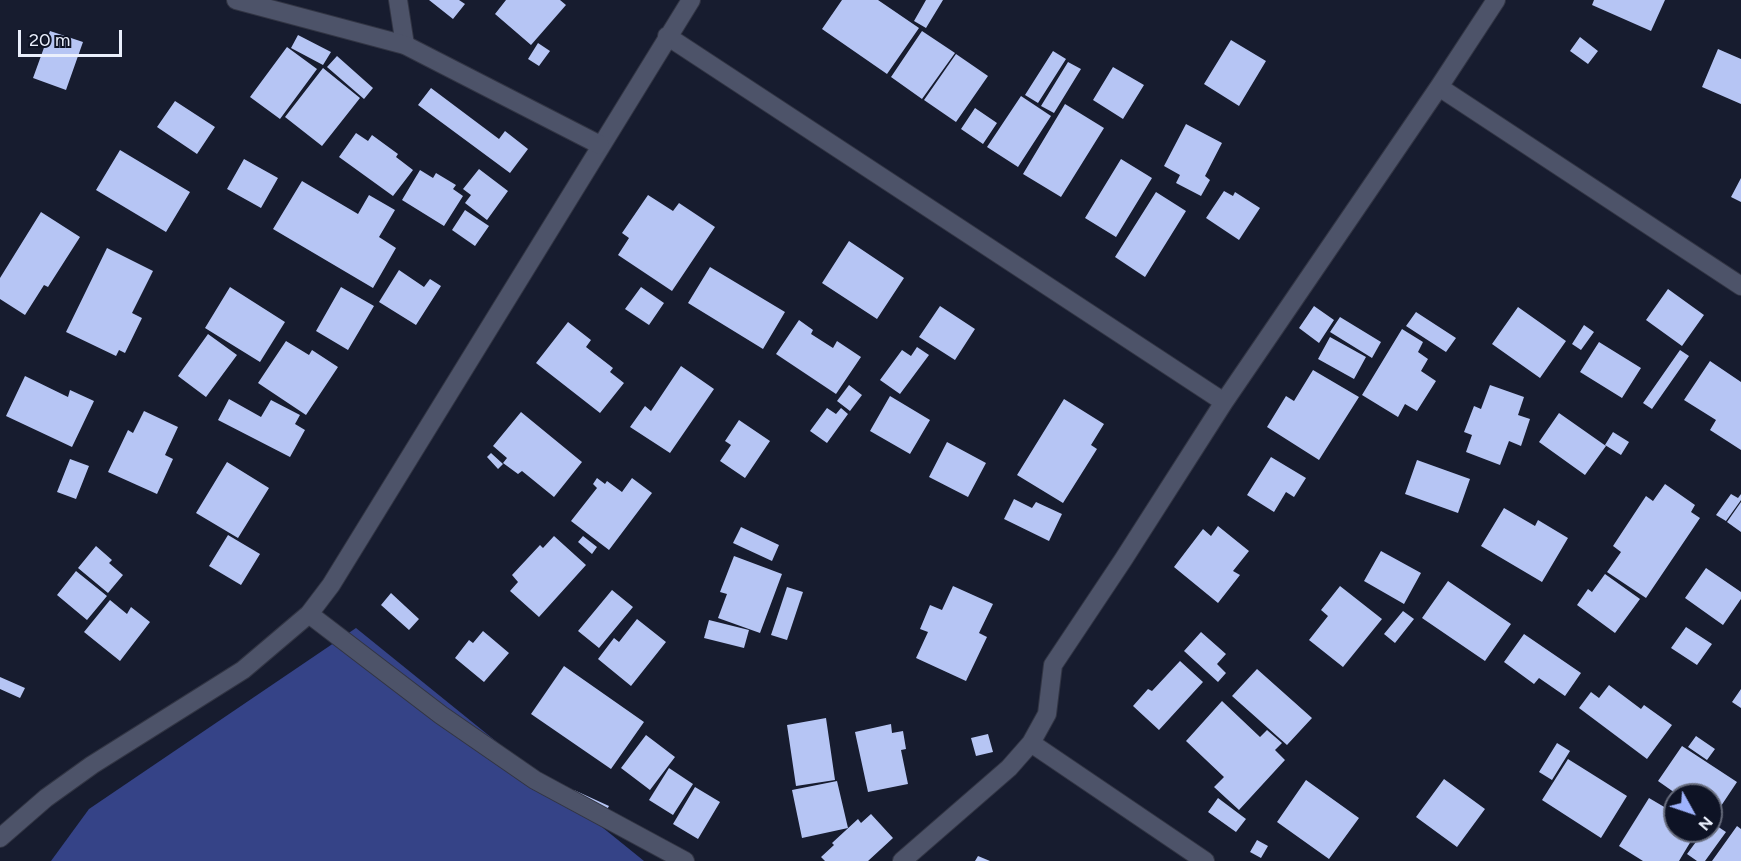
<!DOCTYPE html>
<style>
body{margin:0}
#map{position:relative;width:1741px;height:861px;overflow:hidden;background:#171c2f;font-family:Figtree,sans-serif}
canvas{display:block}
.north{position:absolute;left:1663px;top:783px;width:60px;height:60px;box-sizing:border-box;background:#0e1325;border:2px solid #666b7b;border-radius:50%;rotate:130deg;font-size:16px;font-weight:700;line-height:24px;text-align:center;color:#eaeffc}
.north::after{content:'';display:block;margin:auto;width:21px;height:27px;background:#9fb3fd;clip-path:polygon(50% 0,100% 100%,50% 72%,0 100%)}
.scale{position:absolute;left:18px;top:30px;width:104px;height:27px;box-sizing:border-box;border:3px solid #eaeffc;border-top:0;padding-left:8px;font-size:18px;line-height:21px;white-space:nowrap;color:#eaeffc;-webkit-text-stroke:4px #0e1325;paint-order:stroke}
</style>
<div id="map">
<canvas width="1741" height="861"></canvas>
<div class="north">N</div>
<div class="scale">20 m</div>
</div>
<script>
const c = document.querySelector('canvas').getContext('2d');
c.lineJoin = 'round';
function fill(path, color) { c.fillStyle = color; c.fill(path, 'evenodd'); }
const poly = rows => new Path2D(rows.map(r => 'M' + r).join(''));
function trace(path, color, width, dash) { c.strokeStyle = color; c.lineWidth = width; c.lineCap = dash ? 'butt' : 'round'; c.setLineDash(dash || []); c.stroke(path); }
const forest = poly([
 [356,628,644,861,51,861,89,809]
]);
const building = poly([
 [429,0,459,0,465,4,453,19],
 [506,0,560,0,566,5,531,45,495,14],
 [842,0,878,0,919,28,887,74,822,29],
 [926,0,943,0,926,28,914,21],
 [1594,0,1665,0,1651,31,1592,5],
 [50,31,83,42,66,90,33,78],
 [922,31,955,53,922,99,891,77],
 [298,35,331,52,323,65,291,48],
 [1580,37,1598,51,1588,64,1570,51],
 [1231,40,1266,61,1239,106,1204,84],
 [538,43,550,51,539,66,528,59],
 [287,47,317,69,280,119,250,97],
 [1718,49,1741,59,1741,104,1702,87],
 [1053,51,1066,59,1038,103,1025,95],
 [956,54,988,76,956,122,924,100],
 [337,56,373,88,364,99,327,67],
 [1068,62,1081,69,1054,113,1041,106],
 [1113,67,1144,85,1123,119,1093,100],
 [323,68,360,98,322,146,285,117],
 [431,88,499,139,505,131,528,149,510,173,418,105],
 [1021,96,1051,116,1018,167,987,147],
 [175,101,215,127,197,154,157,127],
 [1065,104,1104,128,1061,197,1023,174],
 [975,108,997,123,983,144,961,129],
 [1186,124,1222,143,1205,176,1210,180,1201,196,1176,183,1180,175,1164,166],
 [356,133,368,141,372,135,398,154,396,157,413,170,393,196,339,157],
 [120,150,190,192,166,232,96,190],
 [244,159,278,178,261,208,227,189],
 [1121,159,1152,178,1116,237,1085,218],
 [479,169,508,191,487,220,465,203,471,195,463,189],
 [420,170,433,178,436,173,456,185,453,189,463,196,444,226,402,200],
 [1741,178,1741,202,1731,197],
 [302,181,358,214,369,195,395,210,379,237,396,248,373,288,273,229],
 [1224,191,1233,196,1235,192,1260,208,1239,240,1206,218],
 [1156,192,1186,211,1145,277,1115,257],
 [648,195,673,211,679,203,715,227,672,291,618,255,629,238,622,233],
 [465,210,489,226,475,246,452,230],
 [41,212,80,237,48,287,44,285,25,315,0,299,0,278],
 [849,241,904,278,877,319,822,283],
 [107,248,153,271,132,313,142,318,125,353,119,350,116,356,66,332],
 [710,267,785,312,763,349,688,303],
 [399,270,424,287,430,279,441,286,416,325,379,302],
 [230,287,285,322,260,362,205,328],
 [341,287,374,306,348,350,316,331],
 [641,287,664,303,649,325,625,309],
 [1668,289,1704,315,1682,346,1646,320],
 [940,306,975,329,955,360,919,337],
 [1314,306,1334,320,1319,343,1299,328],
 [1518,307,1566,341,1540,378,1492,344],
 [1416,312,1456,338,1446,352,1406,326],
 [1340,317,1381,342,1372,358,1330,332],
 [799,320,813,330,811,334,833,348,837,341,861,357,836,394,776,354],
 [568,322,591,340,586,347,613,368,610,372,624,383,600,413,536,363],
 [1584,325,1594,332,1581,350,1572,344],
 [1402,329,1423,342,1418,352,1428,359,1421,371,1436,381,1417,411,1405,404,1398,417,1362,395],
 [208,334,237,355,206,397,178,376],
 [1330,337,1366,357,1354,379,1318,359],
 [286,341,309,355,312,350,338,367,306,415,258,383],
 [1599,342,1641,368,1622,398,1580,372],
 [917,347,929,355,900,394,880,380,902,350,911,356],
 [1680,350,1689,356,1652,409,1643,403],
 [1710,361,1741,382,1741,450,1710,430,1716,420,1684,400],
 [681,366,714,389,670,453,630,427,645,406,651,411],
 [1313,370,1359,397,1319,460,1267,427,1286,396,1294,401],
 [25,376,68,397,70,390,94,401,72,447,6,416],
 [849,385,862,395,850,411,837,401],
 [1490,385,1524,397,1518,415,1530,419,1521,446,1509,441,1500,465,1466,452,1472,435,1464,432,1474,406,1481,409],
 [890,396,930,420,910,454,870,431],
 [229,399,261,417,271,400,300,415,295,424,305,430,290,457,218,420],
 [1064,399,1104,424,1091,445,1097,449,1063,503,1017,475],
 [827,408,836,414,841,408,848,414,827,443,810,431],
 [144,411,178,427,165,455,173,459,157,494,108,472,128,430,133,433],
 [521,412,582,462,554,497,522,471,518,474,503,463,507,458,493,446],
 [1559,413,1606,446,1585,475,1539,442],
 [739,420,770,441,745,478,720,461,731,445,725,441],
 [1613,432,1629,442,1621,455,1605,445],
 [947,442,986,463,968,497,929,477],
 [491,453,503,464,498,469,487,457],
 [1271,457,1306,478,1294,497,1286,492,1274,512,1247,495],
 [70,459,89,466,76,499,57,492],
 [1417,460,1470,479,1458,513,1405,494],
 [227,462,269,488,238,538,196,513],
 [597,478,605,484,607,481,622,492,632,478,652,493,609,550,571,521,597,488,593,484],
 [1665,484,1695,505,1691,512,1700,518,1646,598,1607,572,1621,552,1613,546,1646,496,1653,501],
 [1731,494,1738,498,1741,494,1741,500,1726,521,1716,515],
 [1014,499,1032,508,1036,502,1062,514,1049,541,1004,519],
 [1741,502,1741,532,1727,522],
 [1504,508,1535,526,1538,520,1568,538,1542,582,1481,546],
 [1218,526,1249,551,1233,571,1240,575,1218,603,1174,567,1203,529,1211,536],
 [741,527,779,545,772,561,733,543],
 [228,535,260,554,241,585,209,566],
 [554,536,586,565,539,617,510,591,518,582,512,575,540,545,543,548],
 [583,536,597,547,592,554,578,542],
 [96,546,112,560,109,563,123,575,108,593,78,568],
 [1381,551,1421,573,1404,604,1364,581],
 [734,556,782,574,760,633,718,618,727,594,720,592],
 [1706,568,1741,592,1741,599,1723,625,1685,598],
 [76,571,107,596,87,620,57,595],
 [1605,574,1640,599,1615,633,1577,605,1588,589,1592,592],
 [1448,581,1511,624,1485,661,1422,618],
 [953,586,993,604,979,633,987,637,966,681,916,658,928,632,920,629,930,605,942,610],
 [1340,586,1382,619,1343,667,1309,640,1328,616,1321,610],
 [787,587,803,592,787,640,771,635],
 [612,590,633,607,599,648,578,631],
 [391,593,419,619,409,630,381,605],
 [110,600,127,614,131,607,150,622,120,661,84,632],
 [1403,611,1414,619,1395,643,1384,634],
 [637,619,666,642,631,686,598,659,614,638,619,642],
 [709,620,749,630,744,648,704,638],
 [1686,627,1712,644,1697,665,1671,648],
 [483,631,509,653,484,682,455,658,469,640,473,643],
 [1201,632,1226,654,1217,664,1226,673,1218,682,1184,651],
 [1524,634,1581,673,1565,696,1539,678,1534,684,1504,662],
 [1180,661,1203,682,1159,730,1133,706,1148,689,1152,691],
 [564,666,644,722,611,769,531,714],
 [1257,669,1312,718,1287,745,1232,696],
 [0,677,25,688,20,698,0,689],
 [1609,685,1641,709,1644,705,1672,725,1647,759,1579,708,1591,692,1599,698],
 [1741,689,1741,708,1732,702],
 [1222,701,1260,737,1267,730,1282,743,1275,750,1285,760,1239,810,1214,787,1224,777,1186,741],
 [826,718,835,780,796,786,787,725],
 [891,724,892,733,903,731,906,749,901,750,908,784,868,792,855,732],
 [988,734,993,752,976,756,971,738],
 [646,735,675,757,650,790,621,768],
 [1696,736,1715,749,1707,760,1688,747],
 [1557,743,1570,751,1552,780,1539,772],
 [1682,746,1737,782,1713,818,1711,817,1711,795,1678,795,1658,781],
 [1568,759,1627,796,1601,838,1542,800],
 [669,768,693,784,673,815,649,800],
 [1444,779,1485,809,1457,847,1416,817],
 [1306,780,1359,818,1329,859,1277,822],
 [837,781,848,828,802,838,792,790],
 [695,787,720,802,698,839,673,824],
 [574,790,609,806,604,815,570,799],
 [1218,798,1246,819,1236,832,1208,812],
 [1649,798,1666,808,1667,806,1675,810,1675,831,1697,831,1679,861,1643,861,1619,846],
 [871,814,893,838,868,861,825,861,821,857,834,845,832,843,858,819,861,823],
 [1711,822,1726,832,1705,861,1697,861,1687,854,1704,831,1711,831],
 [1737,826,1741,829,1741,861,1712,861],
 [1257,840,1268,846,1261,858,1250,852],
 [978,856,990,861,975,861]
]);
const street = poly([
 [398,0,405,45],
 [667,36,1224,402],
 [1439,87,1741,286],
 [309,614,441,715,535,780,685,861],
 [1031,743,1205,861],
 [0,838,46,798,92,765,243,670,309,614,331,585,691,0],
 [902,861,1009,768,1031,743,1047,714,1053,665,1123,560,1224,402,1439,87,1496,0]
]);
const secondary = poly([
 [236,0,405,45,600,145]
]);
fill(forest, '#354387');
fill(building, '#b6c5f4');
trace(street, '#323544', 20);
trace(secondary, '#323544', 20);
trace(street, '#4d5369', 18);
trace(secondary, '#4d5369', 18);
</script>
